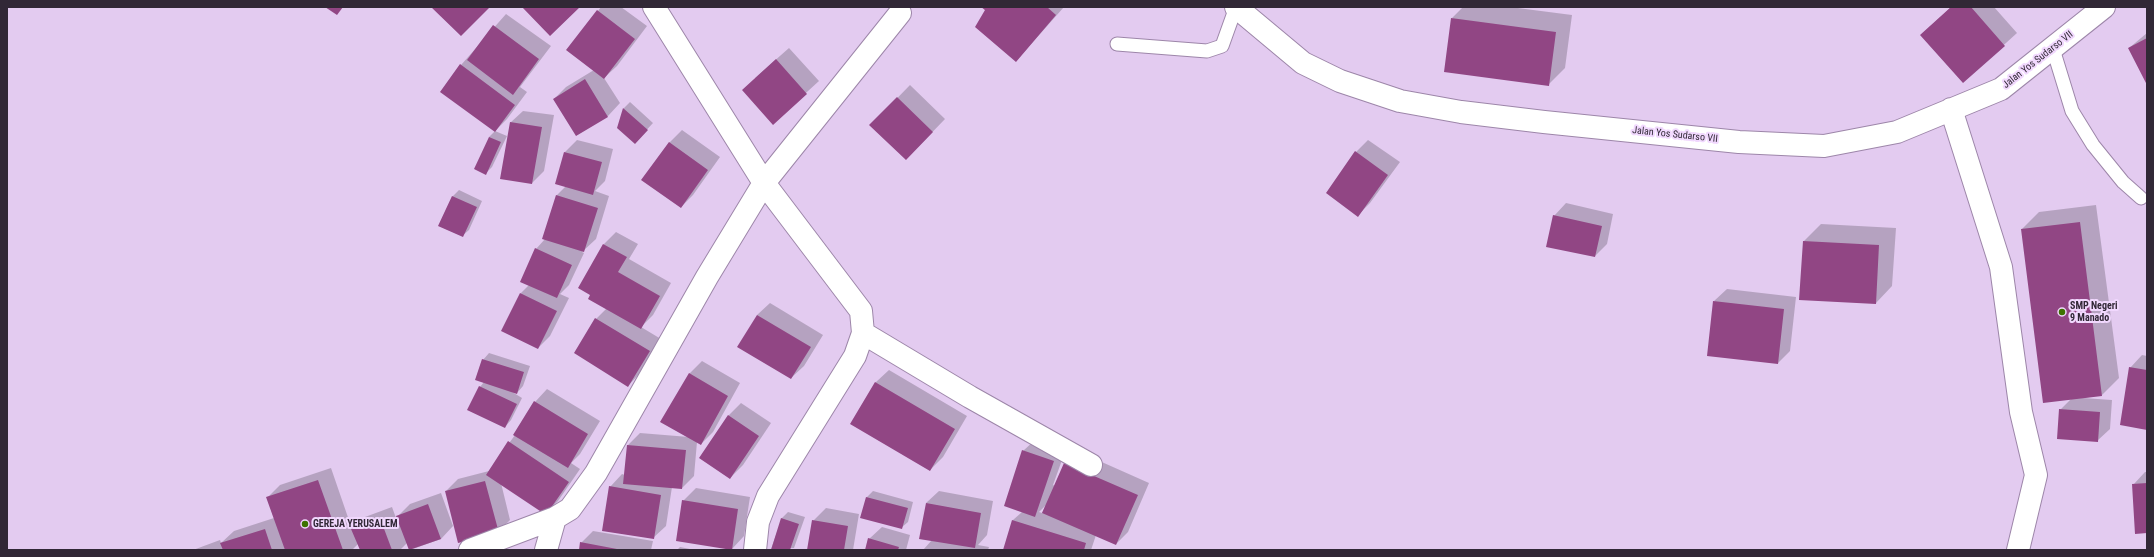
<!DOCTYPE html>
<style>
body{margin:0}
#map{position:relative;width:2154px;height:557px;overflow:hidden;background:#e3cbf0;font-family:"Roboto Condensed",sans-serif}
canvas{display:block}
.frame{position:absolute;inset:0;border:8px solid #312836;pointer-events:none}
</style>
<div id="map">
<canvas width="2154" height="557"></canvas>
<div class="frame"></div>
</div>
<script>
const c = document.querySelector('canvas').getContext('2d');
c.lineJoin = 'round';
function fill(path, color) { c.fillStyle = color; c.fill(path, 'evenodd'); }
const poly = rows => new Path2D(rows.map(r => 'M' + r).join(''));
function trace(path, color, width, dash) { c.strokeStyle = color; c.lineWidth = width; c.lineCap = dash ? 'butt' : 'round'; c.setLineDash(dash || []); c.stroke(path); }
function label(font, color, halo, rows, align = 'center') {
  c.font = font + ' "Roboto Condensed",sans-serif'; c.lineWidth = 4; c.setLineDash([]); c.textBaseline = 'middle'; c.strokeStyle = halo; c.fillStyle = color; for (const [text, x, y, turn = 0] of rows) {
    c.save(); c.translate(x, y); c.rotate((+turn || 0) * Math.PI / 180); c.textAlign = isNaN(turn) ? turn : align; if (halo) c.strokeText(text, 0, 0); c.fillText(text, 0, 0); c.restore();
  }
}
const shadow = poly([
 [601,7,621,7,647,26,617,66,604,78,620,103,608,116,577,135,554,99,566,87,594,70,598,11],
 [983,7,1064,7,1016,61],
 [1463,7,1510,7,1572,15,1565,68,1548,85,1452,18],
 [1951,7,1994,7,2017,33,1963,82,1921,35],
 [506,14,551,46,520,87,527,92,507,119,495,131,507,136,492,167,486,173,489,137,495,131,461,65],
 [2147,33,2147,83,2129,48],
 [789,48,819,81,773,123,755,78],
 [910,85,945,119,918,147,871,125],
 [630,102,653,123,641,136,618,128,624,108],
 [523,111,554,115,544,171,532,183,510,123],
 [682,130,720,157,693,195,681,207,669,143],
 [577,140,613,149,605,181,595,191,609,196,596,239,582,252,584,253,569,285,560,294,569,298,550,336,538,348,521,293,529,285,536,249,545,239,557,195,566,186,565,152],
 [1368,140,1400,162,1370,203,1358,215,1356,152],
 [459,190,482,201,469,230,462,236,439,226,453,196],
 [1566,203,1613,214,1607,244,1595,256,1554,216],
 [2096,205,2119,378,2102,395,2083,398,2112,400,2110,429,2097,441,2060,410,2072,398,2022,229,2039,212],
 [1821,224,1896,228,1892,286,1876,303,1801,299,1804,241],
 [616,232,638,244,629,259,671,283,653,315,641,327,661,339,640,373,628,386,596,319,607,308,604,244],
 [1727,289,1796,297,1790,351,1778,363,1714,301],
 [770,303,823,335,804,366,791,378,757,315],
 [489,353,530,366,523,386,517,393,509,390,522,398,511,420,505,427,480,387,484,382,483,360],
 [2142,355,2147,356,2147,429,2130,368],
 [702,361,740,383,713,432,701,444,697,442,694,476,682,488,672,487,666,526,653,538,610,487,622,474,625,475,628,445,640,433,689,437,689,374],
 [889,370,967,416,943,457,930,470,852,424,876,382],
 [547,389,600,421,580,454,571,463,580,469,558,501,546,513,501,483,510,520,498,532,446,491,458,479,489,471,515,435,535,402],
 [741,403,771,423,743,465,730,478,700,458,729,415],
 [1036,439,1066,449,1053,485,1055,486,1065,463,1077,451,1149,483,1128,532,1116,544,1096,535,1091,550,1004,550,1013,520,1022,512,1023,451],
 [1046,505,1042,513,1039,512],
 [331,468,352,529,365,517,392,507,396,518,410,504,441,493,453,526,441,539,410,550,407,543,400,550,361,550,358,544,352,550,193,550,220,540,221,543,234,531,274,518,267,498,280,485],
 [2145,472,2147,472,2147,532,2133,485],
 [696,488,750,497,744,536,732,549,683,501],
 [873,491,913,502,908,522,901,528,861,517,867,497],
 [939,491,993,501,987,535,978,545,989,547,988,550,923,550,932,540,926,503],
 [826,508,859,514,853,550,808,550,813,521],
 [788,512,805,517,794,548,771,549,782,518],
 [882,527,910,535,906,550,866,550,869,539],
 [593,531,653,541,651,550,580,550,581,543],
 [680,547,695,550,677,550]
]);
const building = poly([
 [325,7,343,7,337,15],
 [431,7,490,7,461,36],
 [522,7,580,7,550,36],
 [981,7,1047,7,1056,15,1016,62,975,27,985,10],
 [1951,7,1971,7,2005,46,1963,83,1920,35],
 [597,10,635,39,604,79,566,50],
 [1451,18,1556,32,1549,86,1444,72],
 [493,25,539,59,513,95,467,60],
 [2147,38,2147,85,2128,48],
 [776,59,807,94,773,125,742,90],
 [460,64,515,105,495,132,440,92],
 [585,79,608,117,576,136,553,99],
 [897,97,933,132,906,160,869,125],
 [623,108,648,130,635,144,617,128],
 [510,122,542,127,532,184,500,179],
 [489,137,501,142,486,175,474,169],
 [669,142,708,170,681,208,641,180],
 [1355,151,1388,175,1358,217,1326,193],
 [564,152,602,162,593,195,555,184],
 [556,195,598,208,584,252,542,239],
 [452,196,477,207,463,237,438,226],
 [1553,215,1602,226,1595,257,1546,247],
 [2080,222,2102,396,2043,403,2021,229],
 [1803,241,1879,245,1876,304,1799,300],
 [603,244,627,257,618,272,660,296,641,329,588,299,590,295,578,288],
 [535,248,572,265,557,298,520,282],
 [520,293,557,311,538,349,501,331],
 [1713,301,1784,309,1778,364,1707,356],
 [757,315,811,347,791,379,737,347],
 [595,318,650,351,628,387,574,353],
 [482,359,524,372,517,394,475,380],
 [2129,367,2147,370,2147,430,2120,425],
 [689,373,728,396,701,445,660,422],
 [875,382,955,429,930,471,850,424],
 [479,386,517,404,505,428,467,410],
 [534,401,588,434,568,468,513,435],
 [2059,409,2100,412,2098,442,2057,439],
 [728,415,759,436,730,479,699,458],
 [508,441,569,482,546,515,486,475],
 [627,445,686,450,682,489,623,484],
 [1022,450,1054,461,1035,517,1004,506],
 [1064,463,1138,495,1116,545,1042,513],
 [318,480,343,550,285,550,266,497],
 [485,481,499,533,458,543,445,491],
 [2147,483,2147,533,2135,534,2132,484],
 [609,486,661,495,654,539,602,531],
 [866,497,908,508,902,529,860,518],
 [682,500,738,509,732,550,676,541],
 [926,503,981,513,975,548,919,539],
 [428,504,441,539,409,550,396,516],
 [380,518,392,550,360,550,351,529],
 [781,518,799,524,790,550,771,550],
 [812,520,848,526,844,550,807,550],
 [1012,520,1086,543,1084,550,1003,550],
 [265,529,272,550,223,550,220,543],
 [868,538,899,547,898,550,865,550],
 [580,542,617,549,617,550,579,550]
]);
const service = poly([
 [1117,44,1207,51,1222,46,1236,7],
 [2053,49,2072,111,2093,145,2123,182,2141,198]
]);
const minor = poly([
 [654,7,764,183,861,311,863,333,855,356,768,496,758,522,755,550],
 [1236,7,1303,63,1340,81,1400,101,1461,112,1544,122,1739,142,1824,146,1897,132,2001,89,2104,7],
 [1951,109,2001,267,2021,412,2036,475,2018,550],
 [863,333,970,397,1091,465],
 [470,550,555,518],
 [546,550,555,518,570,509,596,473,707,277,764,183,900,13]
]);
const markers = [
 [2062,312,4,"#3d7300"],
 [305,524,4,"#3d7300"]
];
const streetNames = [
 ["Jalan Yos Sudarso VII",2038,60,-38],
 ["Jalan Yos Sudarso VII",1675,135,6]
];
const poiNames = [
 ["SMP Negeri",2070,306],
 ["9 Manado",2070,318],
 ["GEREJA YERUSALEM",313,524]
];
fill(shadow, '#0003');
fill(building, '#914684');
trace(service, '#9d86a9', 15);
trace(minor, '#9d86a9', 24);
trace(service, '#fff', 13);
trace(minor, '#fff', 22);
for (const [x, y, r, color] of markers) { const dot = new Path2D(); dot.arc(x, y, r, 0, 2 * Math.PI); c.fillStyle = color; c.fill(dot); trace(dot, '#f1d8fe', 1.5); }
label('10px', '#312836', '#f1d8fe', streetNames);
label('bold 10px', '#312836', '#f1d8fe', poiNames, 'left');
</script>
